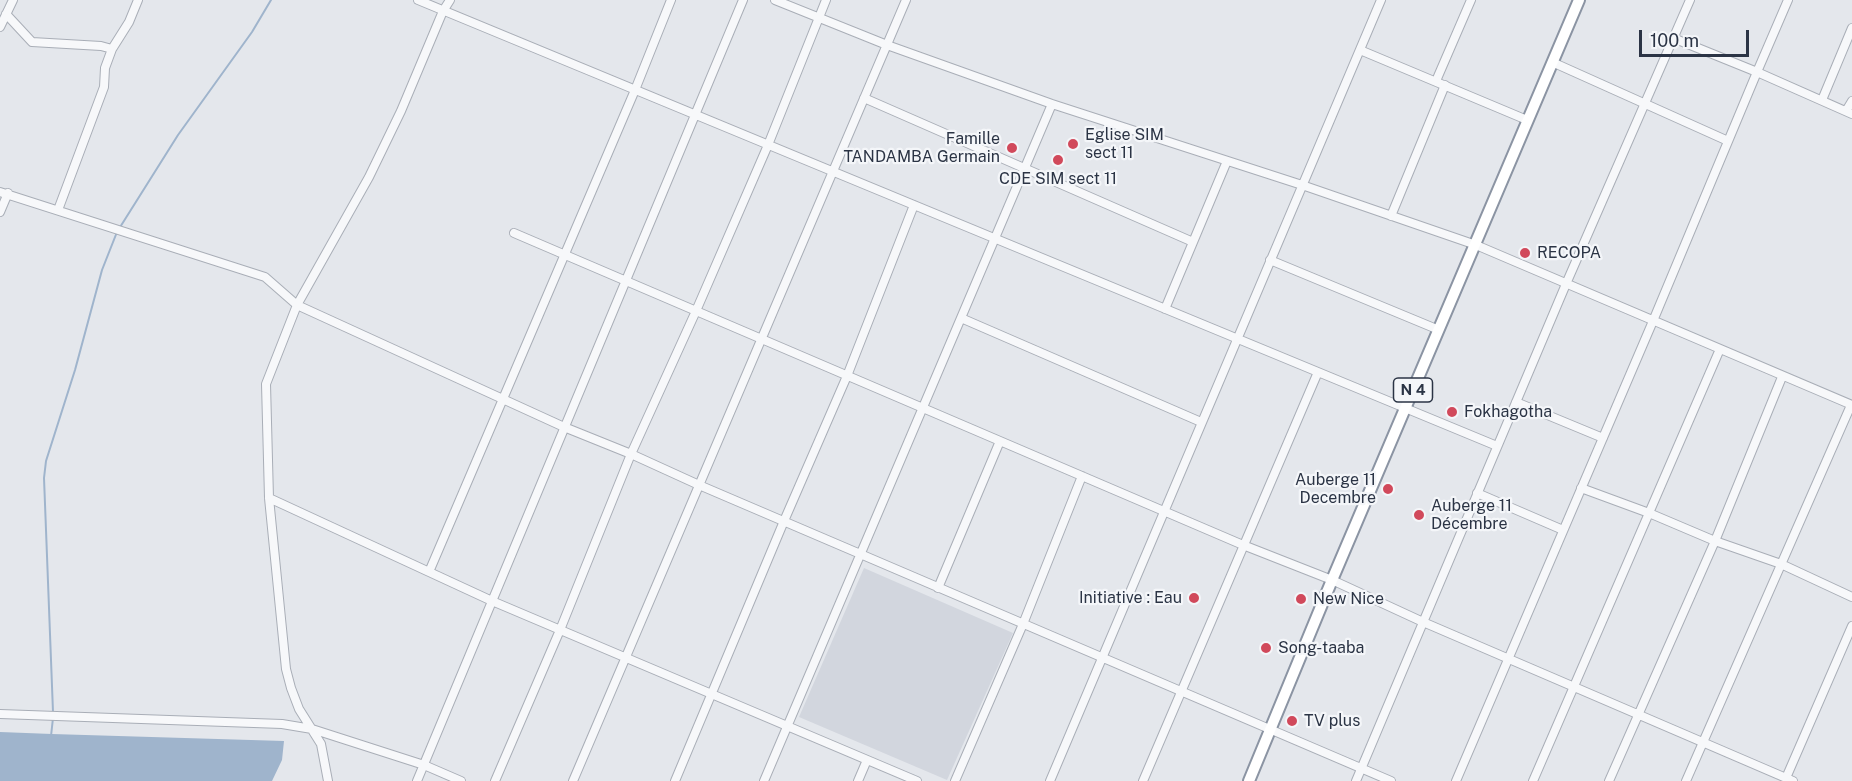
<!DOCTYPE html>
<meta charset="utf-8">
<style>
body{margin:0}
#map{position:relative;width:1852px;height:781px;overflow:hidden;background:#e4e7ec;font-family:"Public Sans",sans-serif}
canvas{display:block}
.scale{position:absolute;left:1639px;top:30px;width:110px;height:27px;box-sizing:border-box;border:3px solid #2b3445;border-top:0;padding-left:8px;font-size:18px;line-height:21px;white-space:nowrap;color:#2b3445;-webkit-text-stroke:4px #f4f6f9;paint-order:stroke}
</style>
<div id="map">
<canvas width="1852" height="781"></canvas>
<div class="scale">100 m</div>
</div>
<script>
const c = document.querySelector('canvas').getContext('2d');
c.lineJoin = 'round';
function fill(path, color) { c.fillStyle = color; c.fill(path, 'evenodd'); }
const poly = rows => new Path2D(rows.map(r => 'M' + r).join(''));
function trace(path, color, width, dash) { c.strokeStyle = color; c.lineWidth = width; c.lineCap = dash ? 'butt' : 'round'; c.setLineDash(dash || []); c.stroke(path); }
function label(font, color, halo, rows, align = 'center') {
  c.font = font + ' "Public Sans",sans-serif'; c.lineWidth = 4.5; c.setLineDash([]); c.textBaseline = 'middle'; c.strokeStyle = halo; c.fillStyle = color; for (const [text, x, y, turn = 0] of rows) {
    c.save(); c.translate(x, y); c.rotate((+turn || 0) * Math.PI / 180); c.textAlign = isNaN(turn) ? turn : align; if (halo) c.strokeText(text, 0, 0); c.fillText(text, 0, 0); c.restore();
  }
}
const built = poly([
 [864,568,1013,633,947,780,799,717]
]);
const water = poly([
 [0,732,52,734,284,741,282,760,272,781,0,781]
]);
const stream = poly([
 [53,712,44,478,46,461,75,370,102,270,117,232,178,135,252,32,271,0],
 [51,736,53,718]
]);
const minor = poly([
 [418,0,1497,446],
 [775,0,887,45,1052,104,1302,185,1476,245,1852,405],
 [6,14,32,42,101,46,112,49],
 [0,27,13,0],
 [1673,38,1757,72,1852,114],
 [1360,50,1527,120],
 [1552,62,1728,141],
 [1436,81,1471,0],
 [864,98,1193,242],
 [1822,100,1852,28],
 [1846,111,1852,101],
 [0,192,265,277,297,305,564,427,631,454,699,485,1391,781],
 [58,210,104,87,105,68,112,49,129,22,138,0],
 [0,212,8,193],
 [1391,216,1445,85],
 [514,233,1243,545,1332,580,1423,622,1793,781],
 [1270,260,1439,330],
 [1165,309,1227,161],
 [961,318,1201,422],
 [1516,402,1603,438],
 [1581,488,1649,513,1715,541,1781,564,1852,597],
 [1477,493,1563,530],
 [269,498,492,601,917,781],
 [429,572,635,90,671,0],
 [938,588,1000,441],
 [0,714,282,724,312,729,424,765,461,781],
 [1786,778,1852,626],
 [328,781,321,744,299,709,291,688,286,669,269,498,266,384,297,305,369,177,401,111,443,11,450,0],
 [417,781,743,0],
 [495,781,560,630,631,454,696,311,768,145,826,0],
 [573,781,906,0],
 [675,781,784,521,847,376,914,205],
 [764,781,1052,104],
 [858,781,867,760],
 [955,781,1023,624,1082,476],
 [1050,781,1381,0],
 [1143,781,1318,372],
 [1356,781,1566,284,1690,0],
 [1456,781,1653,321,1757,72,1788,0],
 [1533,781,1720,349],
 [1609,781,1715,541,1782,377],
 [1686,781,1851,405]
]);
const highway = poly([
 [1249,781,1332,580,1579,0]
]);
const markers = [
 [1073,144,6,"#d1495b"],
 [1012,148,6,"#d1495b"],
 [1058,160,6,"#d1495b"],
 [1525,253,6,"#d1495b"],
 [1452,412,6,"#d1495b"],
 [1388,489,6,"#d1495b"],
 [1419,515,6,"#d1495b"],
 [1194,598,6,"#d1495b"],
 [1301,599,6,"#d1495b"],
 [1266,648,6,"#d1495b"],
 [1292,721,6,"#d1495b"]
];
const shields = [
 [1413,390,39]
];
const shieldNames = [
 ["N 4",1413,390]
];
const poiNames = [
 ["Eglise SIM",1085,135],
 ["sect 11",1085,153],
 ["Famille",1000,139,"right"],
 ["TANDAMBA Germain",1000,157,"right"],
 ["CDE SIM sect 11",1058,179,"center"],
 ["RECOPA",1537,253],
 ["Fokhagotha",1464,412],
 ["Auberge 11",1376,480,"right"],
 ["Decembre",1376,498,"right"],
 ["Auberge 11",1431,506],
 ["Décembre",1431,524],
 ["Initiative : Eau",1182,598,"right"],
 ["New Nice",1313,599],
 ["Song-taaba",1278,648],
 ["TV plus",1304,721]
];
fill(built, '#d2d6de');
fill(water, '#9fb4cc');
trace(stream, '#9fb4cc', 2);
trace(minor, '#a9aeb7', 10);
trace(highway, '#8b94a3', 14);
trace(minor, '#f7f8fa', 8);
trace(highway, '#fff', 10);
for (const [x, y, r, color] of markers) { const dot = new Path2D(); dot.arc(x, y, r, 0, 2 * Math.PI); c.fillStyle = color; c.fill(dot); trace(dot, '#f4f6f9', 2); }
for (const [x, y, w] of shields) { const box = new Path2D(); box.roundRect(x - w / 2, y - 12, w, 24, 4.5); c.fillStyle = '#f4f6f9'; c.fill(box); trace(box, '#2b3445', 1.5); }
label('bold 15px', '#2b3445', null, shieldNames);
label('16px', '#2b3445', '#f4f6f9', poiNames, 'left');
</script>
